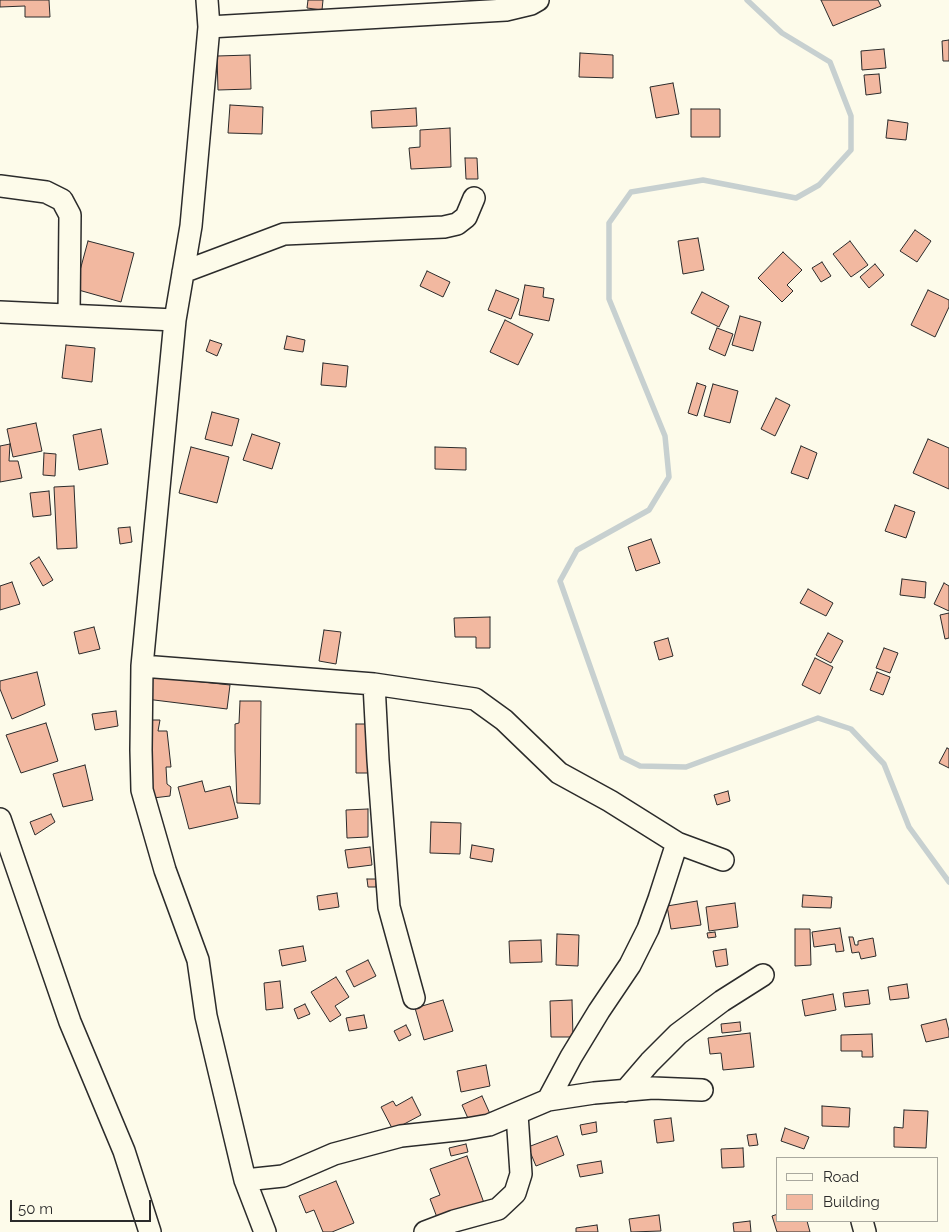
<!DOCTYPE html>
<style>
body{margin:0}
#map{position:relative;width:949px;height:1232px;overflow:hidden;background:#fdfbea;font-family:Raleway,sans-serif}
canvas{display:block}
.legend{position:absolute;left:776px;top:1157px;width:162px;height:65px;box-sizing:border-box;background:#fdfbea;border:1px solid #a9a89e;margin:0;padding:6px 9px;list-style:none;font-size:15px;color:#2b2b2b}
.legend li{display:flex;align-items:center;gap:10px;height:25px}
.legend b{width:25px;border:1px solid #a9a89e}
.scale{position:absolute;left:10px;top:1200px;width:141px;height:22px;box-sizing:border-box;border:2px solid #2b2b2b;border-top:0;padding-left:6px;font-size:15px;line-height:18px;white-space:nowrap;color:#2b2b2b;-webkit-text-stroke:4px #fdfbea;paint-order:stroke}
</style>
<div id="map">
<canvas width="949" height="1232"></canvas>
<ul class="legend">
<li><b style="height:6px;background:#fdfbea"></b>Road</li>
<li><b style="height:14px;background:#f2b8a0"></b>Building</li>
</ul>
<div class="scale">50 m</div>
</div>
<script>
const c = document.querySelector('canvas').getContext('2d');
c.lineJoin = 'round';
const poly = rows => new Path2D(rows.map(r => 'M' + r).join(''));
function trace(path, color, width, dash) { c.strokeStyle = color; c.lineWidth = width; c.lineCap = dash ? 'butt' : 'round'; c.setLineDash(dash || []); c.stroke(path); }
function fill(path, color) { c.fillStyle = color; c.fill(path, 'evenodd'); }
const stream = poly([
 [747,0,782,33,830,62,851,116,851,150,819,185,796,198,703,180,631,192,609,223,609,299,665,436,669,477,649,510,577,550,560,581,622,757,640,766,686,767,818,718,851,729,884,764,909,827,949,882]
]);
const building = poly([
 [0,0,49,0,50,17,25,17,25,6,0,7,0,0],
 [308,0,323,0,322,10,307,8,308,0],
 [821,0,878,0,881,6,833,26,821,0],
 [949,40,949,61,943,61,942,41,949,40],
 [884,49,886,68,862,70,861,51,884,49],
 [580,53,613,55,613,78,579,77,580,53],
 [250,55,251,89,218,90,217,56,250,55],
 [879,74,881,93,866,95,864,75,879,74],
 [673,83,679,114,656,118,650,87,673,83],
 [230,105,263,107,262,134,228,133,230,105],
 [416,108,417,126,372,128,371,111,416,108],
 [691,109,720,109,720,137,691,137,691,109],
 [888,120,908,123,906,140,886,138,888,120],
 [450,128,451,167,411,169,409,148,420,147,420,130,450,128],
 [465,158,477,158,478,179,466,179,465,158],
 [915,230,931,241,917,262,900,251,915,230],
 [698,238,704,270,683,274,678,241,698,238],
 [88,241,134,253,121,302,75,289,88,241],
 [850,241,868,265,851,277,833,254,850,241],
 [783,252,802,270,787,285,793,291,782,302,758,278,783,252],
 [822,262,831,276,821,282,812,268,822,262],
 [875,264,884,275,869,288,860,277,875,264],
 [427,271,450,282,443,297,420,286,427,271],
 [525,285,544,288,543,297,554,299,549,321,519,315,525,285],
 [496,290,519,299,511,319,488,310,496,290],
 [928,290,949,300,949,307,935,337,911,325,928,290],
 [702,292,729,306,719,327,691,313,702,292],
 [740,316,761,322,753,351,732,345,740,316],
 [505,320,533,334,518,365,490,352,505,320],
 [717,328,733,334,725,356,709,349,717,328],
 [287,336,305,340,303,352,284,349,287,336],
 [210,340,222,344,217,356,206,351,210,340],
 [66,345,95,348,92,382,62,378,66,345],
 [323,363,348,366,346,387,321,385,323,363],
 [697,383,706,386,697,416,688,413,697,383],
 [713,384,738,391,730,423,704,416,713,384],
 [776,398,790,405,775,436,761,429,776,398],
 [212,412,239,419,232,446,205,439,212,412],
 [36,423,42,451,13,457,7,429,36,423],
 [101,429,108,464,79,470,73,435,101,429],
 [252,434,280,443,272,469,243,460,252,434],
 [928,439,949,448,949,489,913,473,928,439],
 [10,444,9,461,18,461,22,478,0,482,0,446,10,444],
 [801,446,817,453,808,479,791,473,801,446],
 [191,447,229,457,217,503,179,493,191,447],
 [435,447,466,448,466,470,435,469,435,447],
 [44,453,56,454,55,476,43,475,44,453],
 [74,486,77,548,57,549,54,487,74,486],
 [49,491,51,515,33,517,30,493,49,491],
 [895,505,915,512,906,538,885,531,895,505],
 [130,527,132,542,120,544,118,528,130,527],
 [651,539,660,563,636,571,628,547,651,539],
 [39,557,53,580,43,586,30,563,39,557],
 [902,579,926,582,925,598,900,595,902,579],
 [12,582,20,604,0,610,0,586,12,582],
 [944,583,949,586,949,611,934,604,944,583],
 [808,589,833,603,826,616,800,603,808,589],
 [949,613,949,638,945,639,940,615,949,613],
 [490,617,490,648,476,648,476,637,455,637,454,618,490,617],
 [94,627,100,649,79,654,74,632,94,627],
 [324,630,341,632,336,664,319,661,324,630],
 [828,633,843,641,831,663,816,655,828,633],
 [668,638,673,656,659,660,654,642,668,638],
 [884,648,898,653,890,673,876,668,884,648],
 [815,658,833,667,820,694,802,685,815,658],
 [37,672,45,705,12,719,0,689,0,681,37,672],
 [877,672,890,677,883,695,870,690,877,672],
 [149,676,230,685,227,709,146,699,149,676],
 [240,701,261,701,260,804,237,803,235,751,235,724,239,723,240,701],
 [116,711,118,726,95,730,92,714,116,711],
 [148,720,160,720,158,731,167,731,171,767,166,767,167,784,171,787,170,796,153,798,143,752,148,720],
 [46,723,58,761,21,773,6,735,46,723],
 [356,724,373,724,373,773,356,773,356,724],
 [947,748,949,749,949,768,939,763,947,748],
 [85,765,93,800,63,807,53,774,85,765],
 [202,781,205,792,230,786,238,818,189,829,178,787,202,781],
 [728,791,730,801,717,805,714,795,728,791],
 [368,809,368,837,347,838,346,810,368,809],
 [51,814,55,822,35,835,30,822,51,814],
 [431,822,461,823,460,854,430,853,431,822],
 [472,845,494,849,492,862,470,858,472,845],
 [370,847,372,865,348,868,345,850,370,847],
 [367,879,376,879,376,887,368,887,367,879],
 [337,893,339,907,319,910,317,896,337,893],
 [803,895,832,897,831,908,802,907,803,895],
 [697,901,701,925,671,929,667,906,697,901],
 [735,903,738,927,709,931,706,907,735,903],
 [840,928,844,951,836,952,835,944,814,947,812,932,840,928],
 [795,929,810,929,811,965,795,966,795,929],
 [715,932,716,937,708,938,707,933,715,932],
 [557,934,579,935,578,966,556,965,557,934],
 [849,937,853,937,855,945,858,945,858,941,873,938,876,956,861,959,859,952,852,953,849,937],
 [541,940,542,962,510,963,509,941,541,940],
 [303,946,306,961,282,966,279,950,303,946],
 [726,949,728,965,716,967,713,951,726,949],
 [368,960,376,976,354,987,346,971,368,960],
 [336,977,349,997,335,1006,341,1015,330,1022,311,992,336,977],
 [280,981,283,1008,266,1010,264,983,280,981],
 [907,984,909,998,890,1000,888,987,907,984],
 [868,990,870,1004,845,1007,843,993,868,990],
 [833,994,836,1010,805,1016,802,1000,833,994],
 [443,1000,453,1031,424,1040,415,1008,443,1000],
 [572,1000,573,1037,551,1037,550,1001,572,1000],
 [305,1004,310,1014,298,1019,294,1009,305,1004],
 [364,1015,367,1028,349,1031,346,1018,364,1015],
 [946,1019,949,1031,949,1037,926,1042,921,1025,946,1019],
 [740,1022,741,1031,722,1033,721,1024,740,1022],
 [406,1025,411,1035,399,1041,394,1031,406,1025],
 [750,1033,754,1067,723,1070,721,1053,710,1054,708,1038,750,1033],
 [872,1034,873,1057,862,1057,862,1051,841,1051,841,1035,872,1034],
 [486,1065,490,1086,461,1092,457,1071,486,1065],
 [482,1096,491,1116,471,1125,462,1105,482,1096],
 [412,1097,421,1115,393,1130,381,1107,393,1101,396,1106,412,1097],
 [822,1106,850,1108,849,1127,822,1126,822,1106],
 [904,1110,928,1111,926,1148,894,1147,894,1127,903,1128,904,1110],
 [671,1118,674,1141,657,1143,654,1120,671,1118],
 [596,1122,597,1132,582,1135,580,1125,596,1122],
 [785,1128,809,1137,804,1149,781,1141,785,1128],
 [756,1134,758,1145,749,1146,747,1135,756,1134],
 [557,1136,564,1155,536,1166,528,1147,557,1136],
 [466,1144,468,1152,451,1156,449,1148,466,1144],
 [743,1148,744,1167,722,1168,721,1149,743,1148],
 [467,1156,484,1203,438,1220,430,1199,440,1195,430,1169,467,1156],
 [601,1161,603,1173,580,1177,577,1165,601,1161],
 [336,1181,354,1223,332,1232,323,1232,314,1210,306,1213,299,1196,336,1181],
 [778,1214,778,1221,807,1221,810,1232,777,1232,772,1216,778,1214],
 [659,1215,661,1231,631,1232,629,1219,659,1215],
 [750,1221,751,1232,734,1232,733,1223,750,1221],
 [597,1225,598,1232,576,1232,576,1228,597,1225]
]);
const minor = poly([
 [207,0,209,27,191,226,175,320,142,666,141,750,142,790,165,870,198,960,206,1016,245,1180,265,1232],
 [209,27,506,10,531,4,538,0],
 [0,186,46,192,62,200,70,215,69,315],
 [183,272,284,234,444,227,457,224,466,217,474,198],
 [0,312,175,320],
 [142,666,374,684,475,699,504,720,559,773,610,801,677,843,723,860],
 [374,684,378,760,389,907,414,998],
 [0,819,70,1022,124,1151,150,1232],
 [625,1091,650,1062,678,1034,722,1001,763,975],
 [548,1100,571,1057,599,1011,630,965,648,929,659,899,677,843],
 [245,1180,283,1176,334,1154,401,1136,466,1129,489,1125,548,1100,594,1093,653,1088,702,1090],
 [862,1221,865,1232],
 [425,1232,454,1221,498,1209,515,1193,521,1174,517,1114]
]);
trace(stream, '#c7d0d0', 5.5);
fill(building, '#f2b8a0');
trace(building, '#2b2b2b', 1);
trace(minor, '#2b2b2b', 24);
trace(minor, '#fdfbea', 21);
</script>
